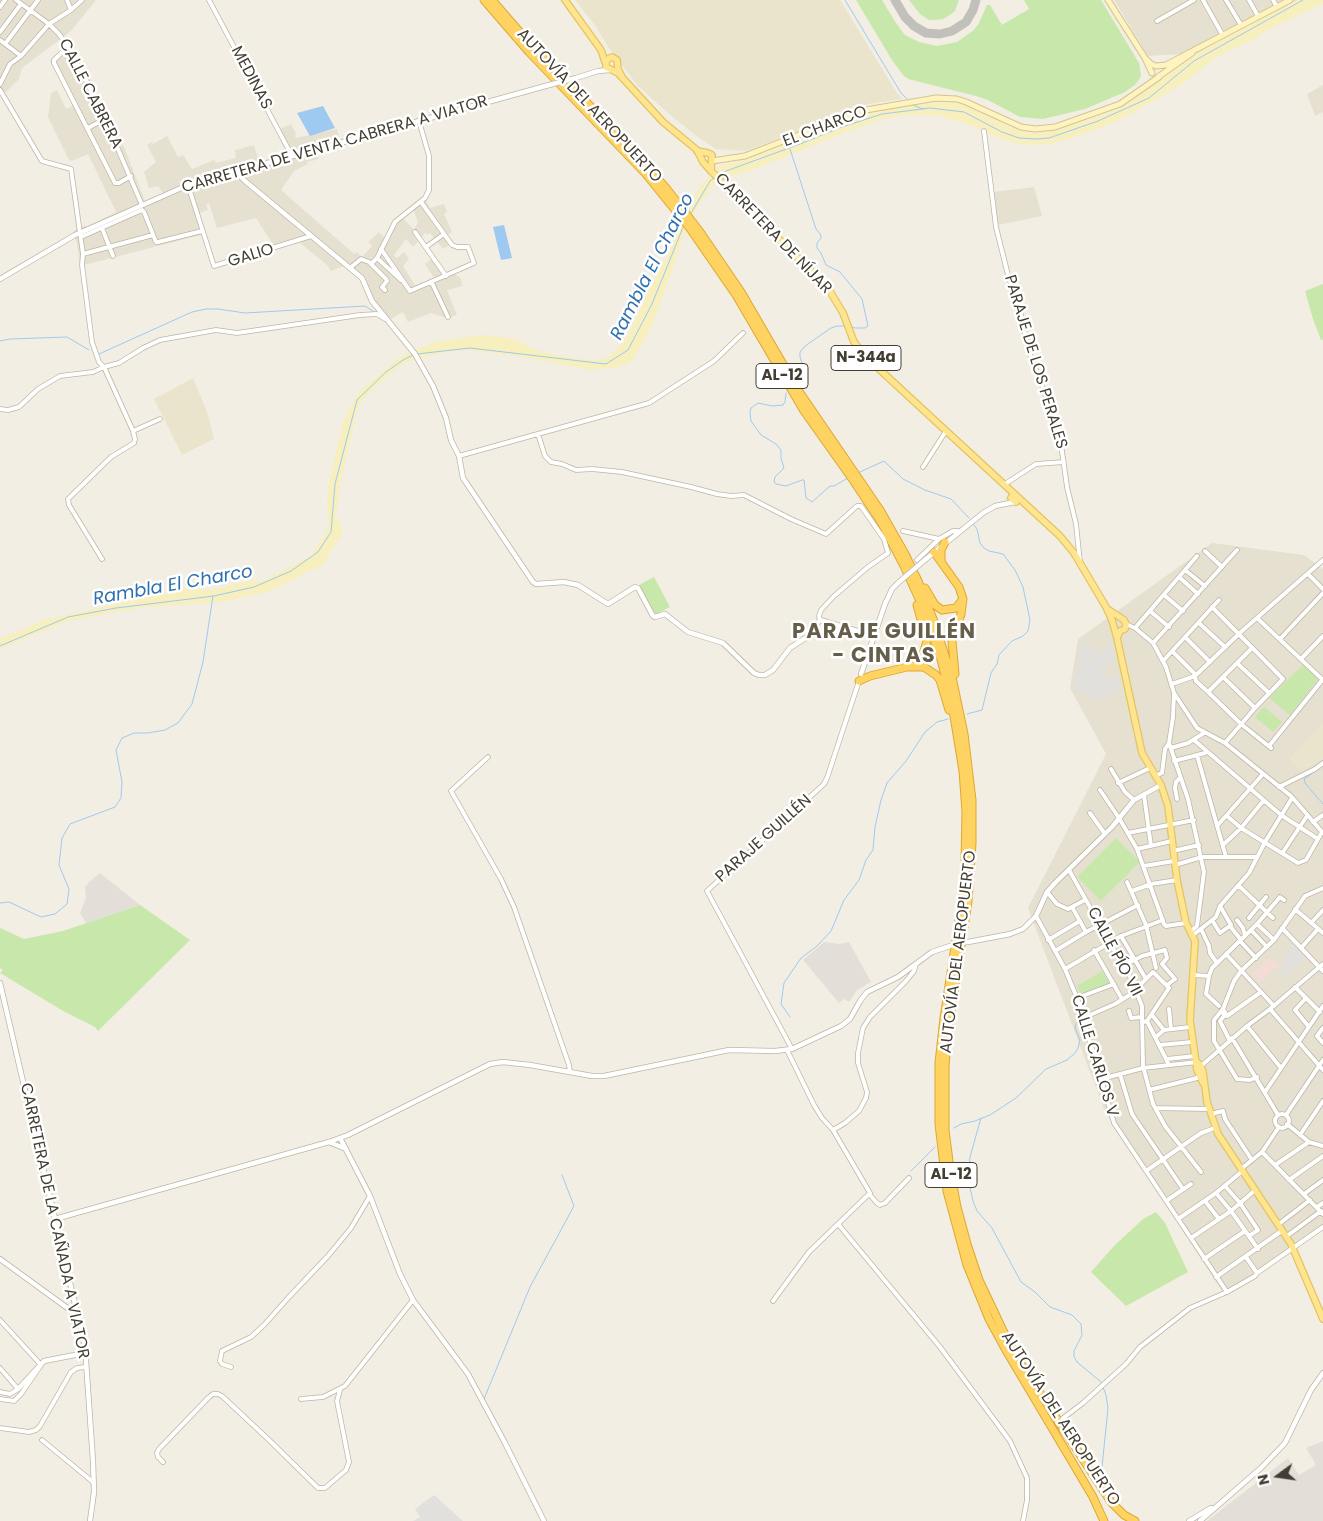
<!DOCTYPE html>
<meta charset="utf-8">
<style>
body{margin:0}
#map{position:relative;width:1323px;height:1521px;overflow:hidden;background:#f2eee3;font-family:Poppins,sans-serif}
canvas{display:block}
.north{position:absolute;left:1253px;top:1451px;width:50px;height:50px;-webkit-text-stroke:4px #fff;paint-order:stroke;rotate:256deg;font-size:14px;font-weight:700;line-height:20px;text-align:center;color:#433e33}
.north::after{content:'';display:block;margin:auto;width:18px;height:22px;background:#433e33;clip-path:polygon(50% 0,100% 100%,50% 72%,0 100%)}
</style>
<div id="map">
<canvas width="1323" height="1521"></canvas>
<div class="north">N</div>
</div>
<script>
const c = document.querySelector('canvas').getContext('2d');
c.lineJoin = 'round';
function fill(path, color) { c.fillStyle = color; c.fill(path, 'evenodd'); }
const poly = rows => new Path2D(rows.map(r => 'M' + r).join(''));
function trace(path, color, width, dash) { c.strokeStyle = color; c.lineWidth = width; c.lineCap = dash ? 'butt' : 'round'; c.setLineDash(dash || []); c.stroke(path); }
function label(font, color, halo, rows, align = 'center') {
  c.font = font + ' Poppins,sans-serif'; c.lineWidth = 5; c.setLineDash([]); c.textBaseline = 'middle'; c.strokeStyle = halo; c.fillStyle = color; for (const [text, x, y, turn = 0] of rows) {
    c.save(); c.translate(x, y); c.rotate((+turn || 0) * Math.PI / 180); c.textAlign = isNaN(turn) ? turn : align; if (halo) c.strokeText(text, 0, 0); c.fillText(text, 0, 0); c.restore();
  }
}
const residential = poly([
 [0,0,96,0,71,31,22,68,19,79,4,94,0,93],
 [1114,0,1299,0,1200,53,1148,56],
 [70,42,93,84,124,147,145,201,163,193,158,186,149,188,144,172,156,162,147,145,152,142,153,144,167,136,178,157,183,155,192,169,214,160,216,163,236,158,235,150,254,145,259,162,287,154,276,131,291,124,296,134,295,135,296,138,337,129,340,140,317,147,318,151,316,152,319,159,307,162,308,164,294,171,281,190,354,254,357,252,362,257,372,246,368,242,379,232,385,238,390,233,394,225,402,217,414,230,418,222,412,206,424,198,430,208,444,204,447,212,444,214,452,232,448,235,454,242,443,249,430,233,427,235,426,232,413,247,406,239,394,255,397,258,404,252,409,259,403,266,415,285,422,282,424,285,434,278,425,264,434,257,446,275,455,271,456,275,461,279,462,286,447,290,457,315,447,318,431,313,408,322,403,312,387,321,361,280,344,266,331,271,327,265,299,242,276,249,256,218,217,228,209,203,206,204,208,210,199,213,205,234,80,266,77,243,73,233,78,226,88,226,116,212,88,154,72,161,69,160,48,117,51,93,57,90,66,109,73,106,50,60],
 [1323,85,1323,112,1315,116,1307,94],
 [1034,187,1042,216,998,225,993,192],
 [1212,543,1304,555,1323,569,1323,1230,1225,1296,1104,1109,1028,908,1106,754,1070,688,1078,639]
]);
const industrial = poly([
 [100,873,140,905,86,923,80,913,86,898,85,887,89,882],
 [824,942,839,944,849,942,871,982,857,990,849,1002,844,999,839,1003,803,960],
 [1323,1441,1323,1521,1207,1521,1288,1458,1299,1475,1316,1465,1306,1448]
]);
const education = poly([
 [575,0,840,0,897,93,902,99,868,104,746,151,716,149,695,135,667,112,638,86,609,48,594,24],
 [193,378,207,412,214,439,182,455,154,399],
 [1323,722,1323,759,1301,772,1289,758]
]);
const medical = poly([
 [1271,957,1280,966,1278,968,1276,967,1260,983,1252,974]
]);
const green = poly([
 [856,0,882,0,896,23,905,35,919,42,937,46,957,42,974,30,979,23,987,5,990,5,1002,25,1029,9,1024,0,1101,0,1139,63,1141,76,1136,84,1125,92,1085,109,1043,119,1020,117,988,100,976,96,908,79,903,75,892,60],
 [909,0,959,0,955,11,950,15,943,19,934,20,929,20,920,14],
 [1323,284,1323,340,1321,340,1313,319,1305,291],
 [654,577,670,607,655,615,639,585],
 [1303,665,1318,679,1290,715,1269,698],
 [1264,707,1282,722,1273,732,1255,717],
 [1116,838,1140,862,1101,901,1077,877],
 [140,905,190,940,98,1031,95,1027,65,1012,0,973,3,970,0,968,0,928,24,939,63,931],
 [1102,971,1110,985,1081,995,1077,986],
 [1156,1212,1165,1223,1188,1272,1126,1306,1091,1272,1114,1246,1143,1219]
]);
const sand = poly([
 [1297,0,1323,0,1323,3,1262,33,1259,37,1218,56,1181,85,1125,117,1098,129,1059,142,1041,145,1019,144,996,137,980,129,951,119,939,116,908,115,883,119,841,134,747,172,722,178,713,186,699,204,678,250,675,262,654,321,637,353,633,359,626,364,618,367,591,370,535,359,495,353,466,350,444,352,409,361,397,368,368,394,360,403,357,412,340,484,336,516,342,530,340,538,331,551,325,563,316,569,307,571,297,578,267,592,219,602,138,608,68,621,0,649,0,638,13,634,43,620,186,589,211,590,249,581,263,581,310,556,324,536,329,523,327,502,329,482,343,422,349,410,359,392,399,358,412,351,439,341,481,335,516,339,533,349,560,356,597,361,607,358,623,343,628,336,645,298,672,247,680,223,692,205,696,193,709,176,720,166,747,159,863,113,933,101,948,101,965,105,1017,130,1036,133,1054,130,1110,112,1127,104,1195,55,1226,36]
]);
const parking = poly([
 [1082,641,1101,654,1111,644,1114,657,1098,672,1107,679,1118,677,1120,690,1114,692,1114,695,1094,700,1073,689],
 [1293,943,1306,958,1281,979,1284,959],
 [434,1495,463,1521,413,1521,420,1517,415,1509]
]);
const water = poly([
 [323,106,335,128,310,136,297,113],
 [504,225,512,258,501,260,493,227]
]);
const stream = poly([
 [845,0,901,93,907,99],
 [913,105,923,109],
 [790,149,816,229,821,235,821,238,817,243,817,248,821,253,826,265,840,272,862,299,868,326,865,328,855,328,851,327],
 [718,174,800,144,842,127,882,114,930,108,964,112,1002,132,1019,138,1037,139,1049,138,1098,121,1149,98,1194,61,1303,0],
 [690,215,710,181,715,177],
 [0,341,10,339,67,337,89,350],
 [99,354,192,312,206,309,218,309,245,313,365,306,376,313],
 [417,354,470,348,606,364,628,350,652,304,684,225],
 [800,384,805,380,806,375,800,357,800,352,805,346,831,328,837,326,845,326],
 [786,393,785,402,783,405,772,406,758,403,751,408,750,412,751,421,761,435,776,444,781,450,781,458,784,468,775,477,774,482,776,484,786,486,802,480,804,480,806,498,812,502,830,486,834,486,848,478],
 [860,472,884,461,903,479,925,490,951,499,969,518],
 [0,646,68,617,116,608,214,596,254,587,291,571,318,552,331,532,335,484,357,400,386,372,403,360,413,355],
 [967,714,982,710,991,673,997,664,999,655,1012,641,1023,636,1028,631,1030,620,1023,587,1015,570,1003,554,989,551,984,548,980,543,977,529,973,524],
 [1314,772,1304,779,1305,783,1323,804],
 [0,903,9,902,41,917,55,914,67,904,69,889,59,865,62,838,70,824,115,807,121,798,122,782,116,750,122,738,134,733,148,733,165,730,178,723,192,704,203,662,213,596],
 [790,1017,781,1004,784,983,801,958,817,946,831,931,844,900,859,880,866,860,873,850,875,827,881,800,887,783,906,761,925,732,937,722,948,719],
 [981,1118,970,1157,968,1179,973,1201,977,1211,992,1228,1021,1282,1035,1292,1050,1307,1072,1315,1081,1324,1082,1335,1074,1351,1074,1357,1077,1362,1101,1382,1106,1395,1108,1408,1101,1477],
 [954,1128,961,1124,975,1121,990,1115,1016,1098,1046,1069,1067,1060,1075,1053,1078,1048,1080,1040,1075,1028,1076,1024,1079,1020],
 [911,1171,935,1147],
 [484,1399,530,1287,574,1206,562,1175]
]);
const taxiway = poly([
 [895,0,905,17,914,26,926,33,940,34,952,31,966,22,973,10,976,0]
]);
const minor = poly([
 [16,0,49,24,59,34,68,47,85,78,105,119,142,205],
 [67,0,71,10],
 [209,0,292,156],
 [1203,0,1222,34],
 [1226,0,1241,25],
 [1249,0,1258,16],
 [1273,0,1277,7],
 [0,7,5,0],
 [1157,21,1194,0],
 [0,32,21,4],
 [0,40,21,56],
 [5,44,38,0],
 [68,47,54,60,54,63,115,183,119,183,131,176],
 [0,84,10,64,21,56,49,24,71,10,82,0],
 [0,90,42,161,71,169,83,254,82,265,92,342,99,362,104,367,133,431,160,419],
 [88,128,105,119],
 [984,131,996,227,1008,275,1021,314,1028,349,1059,430,1067,487,1076,524,1080,562],
 [188,185,214,266,311,236],
 [102,228,113,256],
 [415,232,446,276],
 [81,237,142,210,144,212,156,242,158,242,202,231],
 [426,247,444,234],
 [381,249,410,291,474,263,468,247,457,247,452,245,421,202],
 [83,254,153,235],
 [377,258,401,280],
 [371,264,377,258,395,222,425,198,429,190,429,156,419,121],
 [350,268,361,259,369,262,386,279,387,281,382,287,385,290],
 [432,283,448,317],
 [0,409,8,410,19,407,38,389,60,376,93,372,104,367,119,363,143,348,160,340,216,330,237,333,360,315,377,314,385,319],
 [538,434,545,456,551,462,562,464,576,470,592,469,622,472,691,487,717,494,731,496,744,495,791,519,826,534,857,506,861,506,884,539,888,553,868,567,834,596,821,610,819,616,820,620],
 [459,456,649,403,714,361,743,333],
 [923,467,946,431],
 [1005,484,1036,464,1064,462],
 [903,531,939,539,953,531,958,531],
 [1205,551,1222,567],
 [102,559,69,505,68,499,111,457,134,443,135,439,133,431],
 [917,560,939,539],
 [1185,570,1205,586],
 [1308,574,1323,589],
 [1179,577,1198,594],
 [1164,595,1183,611],
 [1212,607,1283,679,1255,708,1225,743],
 [1150,611,1169,627],
 [1257,618,1322,679],
 [1199,623,1225,647],
 [1126,624,1135,628,1153,643,1166,667,1174,693,1173,717,1169,743,1188,799,1204,872,1197,926,1191,931],
 [1135,628,1197,556],
 [1185,637,1210,662],
 [1280,639,1323,593],
 [1153,643,1237,550],
 [1172,651,1194,673,1196,681,1208,692,1241,724,1271,748],
 [1301,659,1323,636],
 [1163,661,1219,600],
 [1237,663,1269,693],
 [1223,677,1255,708],
 [1172,684,1195,676,1242,631,1323,560],
 [1208,692,1252,648],
 [1174,693,1197,728,1225,743,1291,796,1323,833],
 [1194,740,1281,815,1318,839],
 [1269,746,1323,679],
 [1171,748,1188,743,1204,733],
 [1197,755,1226,857],
 [488,757,451,791,501,879,514,907,569,1065,570,1072],
 [1174,761,1205,753,1207,751],
 [1111,769,1125,792,1134,800],
 [1155,776,1162,773,1165,749,1169,743],
 [1118,783,1150,768],
 [1279,787,1315,769,1323,763],
 [1100,790,1119,818,1137,849,1164,924,1166,926,1186,923],
 [1144,795,1151,846],
 [1177,799,1175,788,1176,782,1180,778],
 [1090,813,1105,834],
 [1227,816,1241,828,1298,863,1306,860,1322,832],
 [1313,822,1323,815],
 [1217,826,1263,774],
 [1128,833,1194,820],
 [1223,845,1241,828,1264,800],
 [1137,849,1172,841],
 [1173,851,1199,845],
 [1283,852,1307,816],
 [1175,865,1202,857,1257,857],
 [1144,866,1174,861],
 [1069,870,1123,966,1137,988,1136,991,1142,1006,1142,1017,1143,1066,1153,1104,1165,1126,1201,1172],
 [1127,882,1146,925,1156,968],
 [1238,885,1273,918],
 [1132,891,1151,884,1177,880],
 [1047,892,1057,904,1068,909,1085,900],
 [1072,907,1086,932],
 [1295,909,1323,933],
 [1036,916,1065,969,1077,998,1114,1123,1227,1292],
 [1249,918,1266,897],
 [1212,920,1220,933,1231,925,1220,906],
 [1237,920,1243,928,1245,936],
 [1311,923,1323,910],
 [1257,924,1274,940],
 [1230,926,1241,940],
 [1282,928,1323,971],
 [1201,929,1209,946,1210,953,1217,963],
 [1251,930,1267,947],
 [1193,935,1216,917,1220,906,1249,873,1265,842,1292,798],
 [1121,936,1146,979],
 [1048,940,1080,921],
 [1240,941,1256,958],
 [1301,948,1318,929],
 [1094,950,1122,999],
 [1055,951,1086,932,1138,905],
 [1226,954,1274,1006],
 [1123,966,1142,956,1165,950,1167,958,1162,964,1175,979,1167,985],
 [1065,969,1121,936,1163,920],
 [1193,975,1209,976],
 [1295,987,1320,1012],
 [1137,988,1153,972,1169,988,1147,1021,1143,1022],
 [1077,998,1114,984],
 [1306,998,1295,1010,1309,1027],
 [1219,1006,1206,994,1209,976,1212,968,1257,924,1280,897,1284,900],
 [1169,1009,1171,1029],
 [1223,1009,1227,1016,1261,992],
 [1270,1009,1323,1070],
 [1129,1011,1131,1018,1142,1017],
 [1223,1011,1224,1016,1220,1021,1230,1041],
 [1152,1015,1164,1030],
 [1083,1018,1115,1004,1136,991],
 [1147,1021,1169,1065],
 [1247,1026,1281,1068],
 [1323,1028,1317,1036,1323,1043],
 [1156,1037,1164,1030,1190,1027],
 [1232,1038,1278,1115],
 [1160,1045,1192,1042],
 [792,1049,707,891,824,784,827,778,859,681],
 [1167,1059,1195,1056],
 [1201,1066,1247,1026,1270,1009,1323,964],
 [1120,1074,1132,1114,1183,1189],
 [1257,1077,1250,1080,1237,1079,1214,1041,1214,1020,1223,1009,1234,981,1241,971,1274,940,1305,896,1323,888],
 [1101,1079,1143,1068,1197,1062],
 [1149,1090,1197,1078,1199,1076],
 [1265,1092,1323,1006],
 [1155,1108,1207,1109],
 [1211,1114,1223,1111,1225,1119,1252,1160],
 '1275 1121a7 7 0 1 1 14 0a7 7 0 1 1-14 0Z',
 [1286,1115,1323,1060],
 [1287,1124,1309,1142,1323,1146],
 [833,1130,845,1123,859,1111,866,1098,867,1092,858,1063,858,1053,863,1028,870,1017,906,981,914,971,916,964],
 [1300,1135,1323,1101],
 [1262,1152,1323,1214],
 [1275,1165,1309,1142],
 [1241,1169,1262,1152,1279,1127],
 [1146,1171,1201,1133,1212,1129],
 [1289,1180,1323,1156],
 [1225,1186,1240,1203,1258,1230,1249,1236],
 [1216,1193,1231,1211,1258,1249],
 [1304,1194,1323,1180],
 [870,1195,877,1203,880,1205,885,1203,909,1178],
 [1166,1201,1191,1184],
 [1205,1201,1219,1219],
 [1317,1207,1323,1203],
 [1178,1219,1216,1193,1240,1173],
 [838,1224,940,1347,1010,1441,1027,1478,1027,1500,1023,1521],
 [1279,1224,1310,1200],
 [1287,1236,1321,1211],
 [1191,1238,1231,1211,1254,1191],
 [1246,1257,1257,1273],
 [1204,1259,1245,1231],
 [1216,1277,1280,1232],
 [773,1301,809,1252,870,1193,833,1130,822,1118,814,1105,787,1050],
 [0,1320,41,1365,21,1394,14,1401,0,1399],
 [231,1367,222,1364,220,1361,222,1351,251,1337,265,1324,288,1298,328,1256,351,1228,370,1196],
 [0,1368,18,1389,10,1394,0,1392],
 [301,1399,323,1397,345,1386,413,1300],
 [1062,1419,1083,1403,1126,1364,1140,1347,1190,1308,1227,1292,1255,1276,1257,1273,1323,1227],
 [0,1428,29,1432,36,1430,40,1426,71,1372,77,1368,86,1367],
 [42,1440,93,1482],
 [163,1462,158,1457,157,1453,159,1449,209,1397,213,1394,218,1394,222,1396,268,1439,318,1488,325,1488,346,1470,349,1462,337,1401,340,1390]
]);
const tertiary = poly([
 [576,78,598,71,610,70],
 [239,171,241,177,245,181,362,278,372,301,415,354,433,386,446,418,451,440,459,456,463,478,533,582,536,584,564,582,578,585,608,604,635,587,638,588,653,616,655,617,665,614,688,632,723,643,754,673,759,675,765,675,773,670,790,648,807,637,820,620,874,636],
 [0,279,75,235,188,185,549,85],
 [926,559,983,513,995,506,1015,502],
 [861,674,885,604,892,589,899,582],
 [968,942,1010,934,1023,929,1036,916,1047,892,1055,883,1112,827,1134,800,1161,785],
 [0,983,85,1347,93,1461,94,1492,90,1521],
 [340,1138,370,1196,400,1274,413,1300,468,1374,505,1443,544,1521],
 [329,1142,346,1149],
 [55,1219,329,1142,348,1135,490,1064,503,1062,530,1065,592,1076,604,1076,729,1050,775,1051,792,1049,841,1026,850,1019,860,1001,867,992,898,977,932,952,950,946],
 [0,1259,77,1315],
 [18,1389,44,1361,85,1353],
 [1189,1521,1211,1508],
 [1200,1521,1262,1467,1285,1443,1311,1390,1323,1373]
]);
const secondary = poly([
 [1108,0,1145,58,1152,73],
 [1145,58,1151,64,1156,66,1166,65,1290,0],
 [1158,77,1192,53],
 [712,161,745,156,860,111,936,98,957,99,966,102,1021,127,1035,129,1055,127,1120,104,1159,77]
]);
const primary = poly([
 [565,0,601,50,605,62],
 [622,77,618,69,617,60,612,57,608,59,606,62,606,67,618,73,663,122,697,150,703,162,711,171,828,288,843,313,854,342,866,357,1060,536,1074,553,1106,607,1112,620,1117,638,1142,753,1161,785,1168,806,1177,880,1186,923,1195,941,1190,1020,1197,1070,1203,1083],
 [697,151,708,153,712,155,711,171],
 [1014,494,1011,498,1016,502],
 [1109,610,1124,620,1126,624,1125,629,1120,631,1117,638],
 [1197,1062,1201,1066,1203,1072,1207,1102,1218,1134,1291,1244,1323,1319]
]);
const motorway = poly([
 [484,0,529,52,645,173,689,227,736,295,804,411,853,480,881,522,904,566,924,610,941,659,953,710,963,771,966,812,965,861,962,901,944,1018,939,1063,939,1124,947,1191,967,1265,989,1319,1007,1352,1093,1497,1104,1521],
 [492,0,531,45,622,139,666,188,700,232,741,292,798,390,880,510,905,554,918,581,933,619,952,677,964,734,972,800,972,843,968,901,948,1030,945,1066,945,1130,950,1169,957,1207,967,1244,979,1280,1006,1337,1021,1364,1111,1502,1124,1515,1135,1521],
 [934,552,959,587,963,599,961,614,952,641,955,674],
 [941,561,941,550,945,542],
 [925,588,935,605,942,610,956,608,963,599],
 [909,665,922,658,927,641,917,605],
 [859,681,870,676,907,667,924,667,936,675,940,680,949,710]
]);
const tertiaryBridge = poly([
 [549,85,576,78],
 [899,582,926,559]
]);
const shields = [
 [866,358,70],
 [782,376,52],
 [951,1175,52]
];
const shieldNames = [
 ["N-344a",866,358],
 ["AL-12",782,376],
 ["AL-12",951,1175]
];
const streetNames = [
 ["MEDINAS",251,78,62],
 ["CALLE CABRERA",90,94,63],
 ["AUTOVÍA DEL AEROPUERTO",589,106,47],
 ["EL CHARCO",825,127,-21],
 ["CARRETERA DE VENTA CABRERA A VIATOR",335,145,-16],
 ["CARRETERA DE NÍJAR",773,234,46],
 ["GALIO",251,256,-17],
 ["PARAJE DE LOS PERALES",1035,362,73],
 ["PARAJE GUILLÉN",764,839,-42],
 ["AUTOVÍA DEL AEROPUERTO",959,952,-83],
 ["CALLE PÍO VII",1114,952,62],
 ["CALLE CARLOS V",1094,1056,73],
 ["CARRETERA DE LA CAÑADA A VIATOR",54,1221,78],
 ["AUTOVÍA DEL AEROPUERTO",1060,1419,57]
];
const waterNames = [
 ["Rambla El Charco",653,267,-63],
 ["Rambla El Charco",173,586,-10]
];
const districtNames = [
 ["PARAJE GUILLÉN",884,633],
 ["- CINTAS",884,657]
];
fill(residential, '#e6e0d1');
fill(industrial, '#e3dfd8');
fill(education, '#ebe4cc');
fill(medical, '#f3dbd6');
fill(green, '#c8e7ab');
fill(sand, '#f7efbd');
fill(parking, '#e2e0dc');
fill(water, '#9ec9f0');
trace(stream, '#9ec9f0', 1);
trace(taxiway, '#c2c0bb', 9);
trace(minor, '#bdb6a6', 5.5);
trace(tertiary, '#bdb6a6', 6);
trace(secondary, '#d3c592', 7);
trace(primary, '#e4c45f', 8);
trace(motorway, '#dea831', 9);
trace(minor, '#fff', 4);
trace(tertiary, '#fff', 4.5);
trace(secondary, '#fff3c0', 5);
trace(primary, '#ffe58f', 5.5);
trace(motorway, '#fed361', 7);
trace(tertiaryBridge, '#bdb6a6', 6, []);
trace(tertiaryBridge, '#fff', 4.5);
for (const [x, y, w] of shields) { const box = new Path2D(); box.roundRect(x - w / 2, y - 12.5, w, 25, 4); c.fillStyle = '#fff'; c.fill(box); trace(box, '#433e33', 1); }
label('bold 15px', '#433e33', null, shieldNames);
label('16px', '#433e33', '#fff', streetNames);
label('italic 18px', '#2d70af', '#fff', waterNames);
c.letterSpacing = '1px';
label('bold 21px', '#665d4a', '#fff', districtNames);
c.letterSpacing = '0px';
</script>
